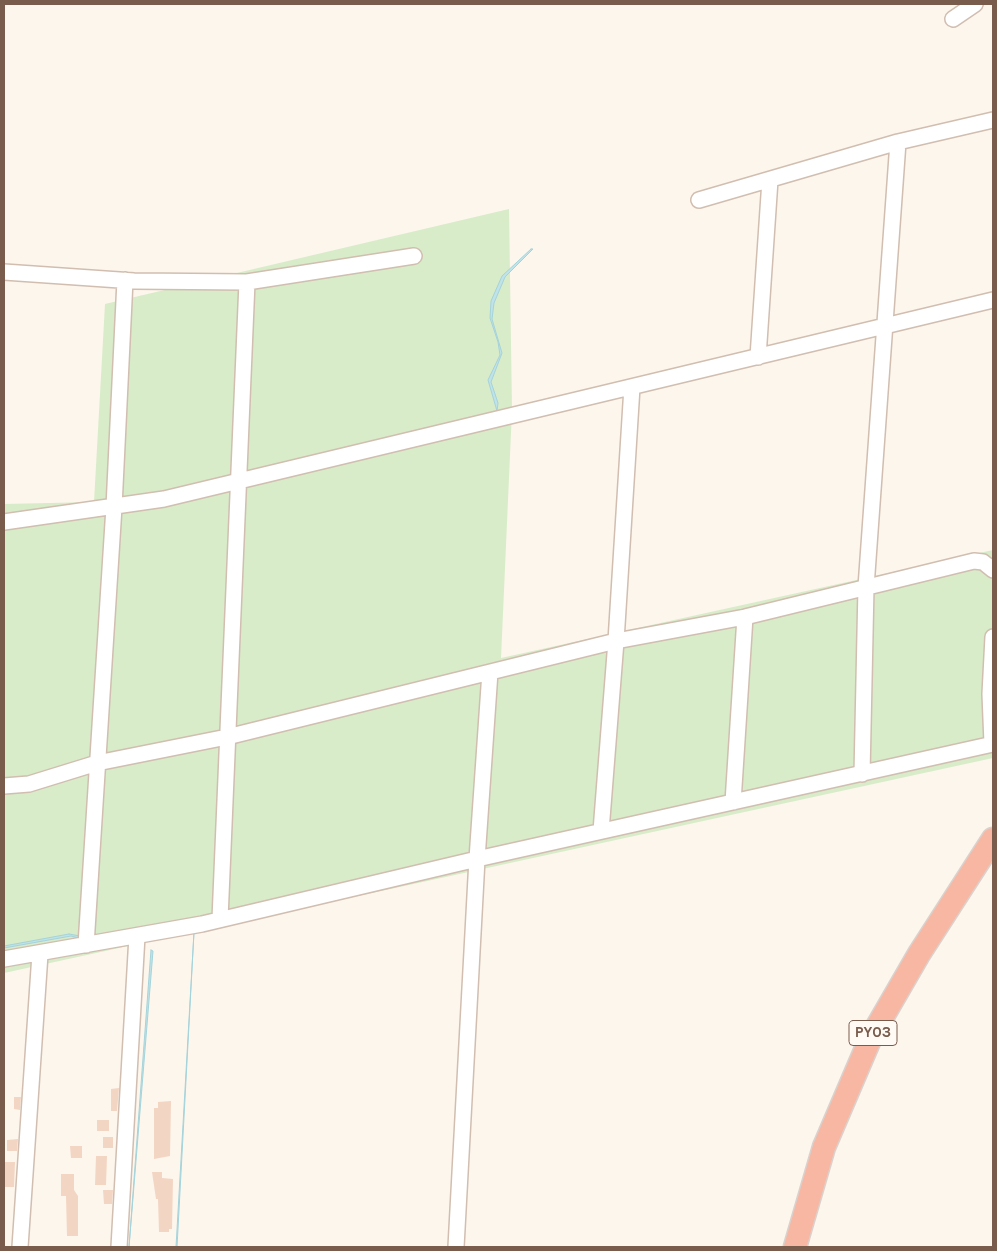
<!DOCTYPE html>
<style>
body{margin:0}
#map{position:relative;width:997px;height:1251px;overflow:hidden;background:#fdf6ec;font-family:Karla,sans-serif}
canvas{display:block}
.frame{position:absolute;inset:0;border:5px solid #7a5c4d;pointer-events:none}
</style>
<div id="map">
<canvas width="997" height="1251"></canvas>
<div class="frame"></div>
</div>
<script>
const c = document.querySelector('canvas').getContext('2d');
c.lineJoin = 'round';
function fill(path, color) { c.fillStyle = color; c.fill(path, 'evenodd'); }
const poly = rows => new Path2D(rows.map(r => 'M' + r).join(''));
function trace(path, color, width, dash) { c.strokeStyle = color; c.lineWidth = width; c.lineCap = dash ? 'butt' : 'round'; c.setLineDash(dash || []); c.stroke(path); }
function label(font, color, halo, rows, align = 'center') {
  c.font = font + ' Karla,sans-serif'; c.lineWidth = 5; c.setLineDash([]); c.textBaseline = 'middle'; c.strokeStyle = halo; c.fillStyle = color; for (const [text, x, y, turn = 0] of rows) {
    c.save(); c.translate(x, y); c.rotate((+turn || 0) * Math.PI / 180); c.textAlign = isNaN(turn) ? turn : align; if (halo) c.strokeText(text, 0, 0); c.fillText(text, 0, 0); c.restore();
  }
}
const green = poly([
 [509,209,512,410,501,658,993,550,993,758,4,973,4,504,94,502,105,304]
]);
const water = poly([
 [531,249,533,249,505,277,494,303,492,319,502,353,491,382,498,403,497,411,488,380,500,355,498,342,490,318,491,301,502,276,531,249],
 [194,932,177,1247,176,1247,194,932],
 [69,934,80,936,79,938,71,936,4,948,4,946,69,934],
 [151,950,153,951,129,1247,151,950]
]);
const building = poly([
 [119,1088,117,1111,111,1111,111,1089],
 [14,1097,21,1097,20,1110,14,1109],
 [171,1101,170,1156,154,1159,154,1108,158,1108,158,1102],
 [97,1120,109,1120,109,1131,97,1131],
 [103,1137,113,1137,113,1148,103,1148],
 [18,1139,17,1151,7,1151,7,1140],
 [70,1146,82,1146,82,1158,71,1158],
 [96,1156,107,1156,106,1185,95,1185],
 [4,1162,15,1162,14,1187,4,1187],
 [152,1172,162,1172,162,1178,173,1179,172,1229,169,1229,169,1232,159,1232,158,1199,156,1199],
 [61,1174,74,1174,74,1190,78,1196,78,1236,67,1236,66,1196,61,1196],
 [103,1190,113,1190,112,1204,104,1204]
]);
const minor = poly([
 [953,19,975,4],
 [699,200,898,142,993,120],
 [4,272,134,281,247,282,414,256],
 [758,357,770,180],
 [4,522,164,499,993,300],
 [992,744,990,694,993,637],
 [862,774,866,587,898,142],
 [4,786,29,784,97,763,227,737,616,641,745,617,974,561,983,562,993,570],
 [733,802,745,617],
 [601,831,616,641,632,387],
 [220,919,247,282],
 [86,945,114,507,125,280],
 [4,959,202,924,477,859,993,744],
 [20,1247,40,954],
 [119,1247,137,936],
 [456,1247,477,859,490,672]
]);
const highway = poly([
 [795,1247,824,1147,871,1037,919,954,993,839]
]);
const shields = [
 [873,1033,48]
];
const shieldNames = [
 ["PY03",873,1033]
];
fill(green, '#d8ecc9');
fill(water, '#bfe3e8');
trace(water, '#a5d3da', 1);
fill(building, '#f3d5c3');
trace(minor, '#d1beb0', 18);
trace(highway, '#dad1cd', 25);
trace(minor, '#fff', 15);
trace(highway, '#f7b7a3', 22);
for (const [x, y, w] of shields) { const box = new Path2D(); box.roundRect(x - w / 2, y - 12.5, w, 25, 4); c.fillStyle = '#fffaf3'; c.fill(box); trace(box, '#7a5c4d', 1); }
label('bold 15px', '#7a5c4d', null, shieldNames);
</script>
